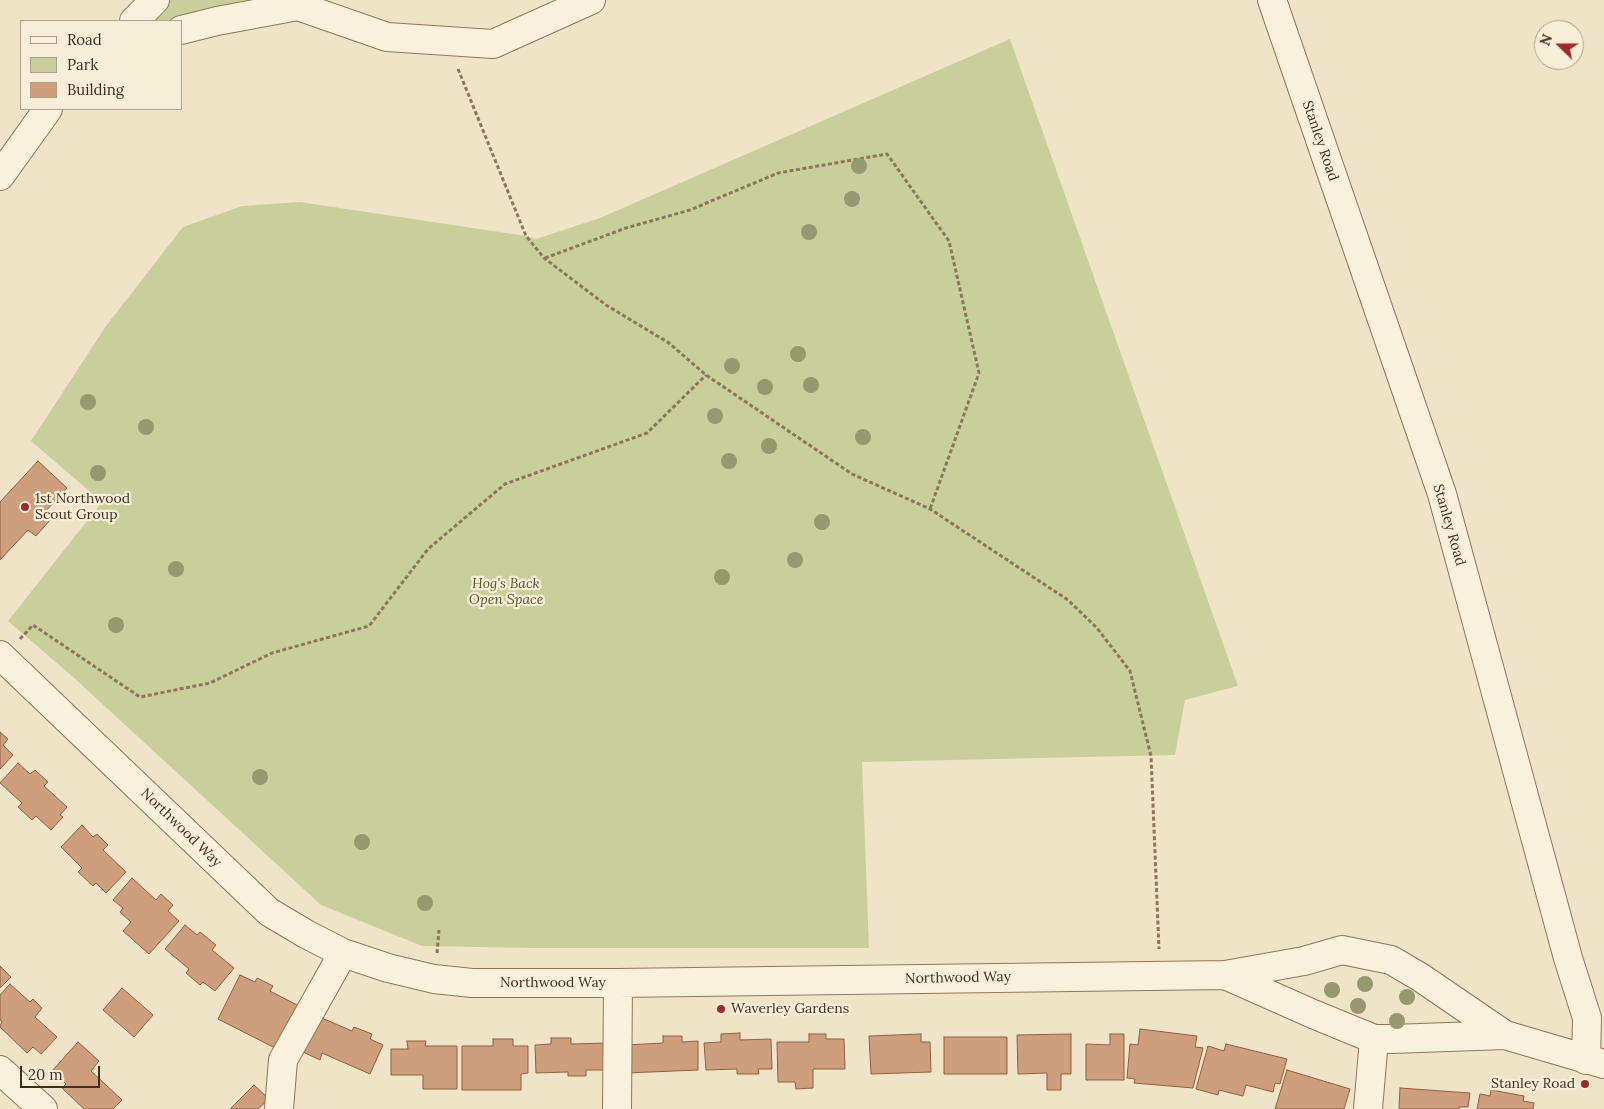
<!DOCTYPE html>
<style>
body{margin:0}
#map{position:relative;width:1604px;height:1109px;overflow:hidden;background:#f0e4c8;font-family:Lora,serif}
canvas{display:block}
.legend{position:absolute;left:20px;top:20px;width:162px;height:90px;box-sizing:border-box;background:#f7eed8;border:1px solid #ada18e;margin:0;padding:6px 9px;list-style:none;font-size:15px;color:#3d2e20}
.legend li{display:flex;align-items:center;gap:10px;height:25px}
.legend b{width:25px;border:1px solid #ada18e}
.north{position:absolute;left:1534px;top:20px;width:50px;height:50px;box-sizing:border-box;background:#f7eed8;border:1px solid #ada18e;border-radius:50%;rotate:292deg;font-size:14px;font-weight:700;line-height:20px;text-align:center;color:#3d2e20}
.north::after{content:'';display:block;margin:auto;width:18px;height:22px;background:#9e2a2b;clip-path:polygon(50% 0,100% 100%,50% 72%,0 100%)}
.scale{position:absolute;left:20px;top:1066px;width:80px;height:22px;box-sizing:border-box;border:2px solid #3d2e20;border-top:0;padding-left:6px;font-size:15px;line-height:18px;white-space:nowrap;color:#3d2e20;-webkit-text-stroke:4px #f7eed8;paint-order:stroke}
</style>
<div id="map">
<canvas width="1604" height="1109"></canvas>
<ul class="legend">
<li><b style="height:6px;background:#faf1dc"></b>Road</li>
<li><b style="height:14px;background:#c9cf9b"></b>Park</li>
<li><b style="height:14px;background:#cf9f7d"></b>Building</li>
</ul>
<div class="north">N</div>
<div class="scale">20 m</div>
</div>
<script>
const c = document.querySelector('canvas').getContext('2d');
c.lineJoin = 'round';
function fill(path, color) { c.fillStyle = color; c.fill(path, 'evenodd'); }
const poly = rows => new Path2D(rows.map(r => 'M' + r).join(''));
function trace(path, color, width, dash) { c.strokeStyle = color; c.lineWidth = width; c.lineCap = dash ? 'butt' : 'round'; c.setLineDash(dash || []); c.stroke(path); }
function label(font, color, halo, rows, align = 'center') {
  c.font = font + ' Lora,serif'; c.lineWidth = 4.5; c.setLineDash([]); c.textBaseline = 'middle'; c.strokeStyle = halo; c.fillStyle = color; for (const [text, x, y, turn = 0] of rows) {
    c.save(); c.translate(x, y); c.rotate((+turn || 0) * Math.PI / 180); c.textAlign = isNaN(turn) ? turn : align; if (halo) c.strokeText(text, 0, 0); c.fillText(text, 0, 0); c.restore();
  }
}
const green = poly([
 [155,0,295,0,181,21,134,21],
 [1010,39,1238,686,1185,700,1175,755,862,762,869,948,532,948,422,946,321,905,73,677,8,621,102,502,31,441,106,326,183,227,242,206,300,202,526,236,536,239,600,218]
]);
const building = poly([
 [38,461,67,488,44,513,51,519,36,536,28,530,0,560,0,502,38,461],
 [0,732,8,739,3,745,13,755,0,769,0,732],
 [18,763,30,774,35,770,48,782,44,786,67,807,60,815,63,817,51,830,36,816,32,820,18,807,22,803,0,783,18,763],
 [82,825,93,837,97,834,108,845,103,850,126,872,106,893,96,883,93,886,78,872,82,868,61,847,82,825],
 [132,878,156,900,161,894,173,905,168,911,179,921,149,954,123,931,131,922,120,912,123,908,113,900,132,878],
 [185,925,197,935,200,932,216,945,212,950,234,968,215,991,203,982,200,985,186,973,189,969,165,949,185,925],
 [0,966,11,977,0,988,0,966],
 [240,975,255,982,257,978,273,986,270,991,301,1007,279,1050,218,1019,240,975],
 [10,984,30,1002,33,999,42,1008,35,1017,57,1037,41,1054,33,1047,27,1053,0,1027,2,1021,0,1020,0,995,10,984],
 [122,988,153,1015,134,1037,103,1010,122,988],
 [322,1018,352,1031,354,1027,372,1034,370,1039,383,1045,370,1074,322,1053,320,1060,303,1052,313,1028,317,1029,322,1018],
 [1140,1029,1197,1036,1195,1047,1203,1048,1193,1088,1134,1083,1135,1079,1127,1078,1130,1044,1138,1045,1140,1029],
 [740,1033,740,1040,771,1039,772,1069,758,1069,759,1074,737,1074,737,1069,706,1070,704,1043,721,1042,721,1034,740,1033],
 [809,1034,826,1034,826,1039,844,1039,845,1069,813,1069,813,1088,796,1089,795,1082,778,1082,777,1042,809,1042,809,1034],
 [921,1034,921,1042,930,1042,931,1072,871,1074,869,1036,921,1034],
 [1071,1034,1071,1074,1061,1074,1061,1090,1047,1090,1047,1073,1018,1074,1017,1035,1071,1034],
 [1110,1034,1124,1034,1124,1080,1086,1080,1086,1044,1110,1045,1110,1034],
 [663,1036,682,1036,682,1042,698,1041,698,1070,626,1073,625,1045,663,1043,663,1036],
 [944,1037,1007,1037,1007,1074,944,1074,944,1037],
 [551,1038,571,1038,571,1044,609,1043,609,1070,586,1070,586,1076,568,1076,568,1072,536,1073,535,1045,551,1044,551,1038],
 [493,1039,513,1039,513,1046,528,1046,528,1073,521,1074,521,1090,462,1090,462,1046,493,1046,493,1039],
 [407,1041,426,1041,425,1046,457,1046,457,1089,423,1089,423,1075,391,1075,391,1049,408,1049,407,1041],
 [78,1042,99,1061,91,1071,122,1100,113,1109,84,1109,62,1088,66,1084,52,1071,78,1042],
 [1226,1044,1287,1059,1280,1084,1275,1083,1273,1092,1246,1085,1243,1096,1219,1090,1218,1095,1196,1089,1208,1046,1224,1051,1226,1044],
 [1287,1070,1350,1089,1344,1109,1275,1109,1287,1070],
 [254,1085,269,1099,258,1109,230,1109,254,1085],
 [1400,1088,1470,1093,1468,1107,1459,1107,1459,1109,1399,1109,1400,1088],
 [1491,1090,1524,1096,1523,1101,1534,1103,1533,1109,1477,1109,1480,1094,1490,1096,1491,1090]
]);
const path = poly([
 [458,69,526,236,544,258,606,305,669,343,706,375,852,474,930,509,1068,600,1097,628,1130,671,1151,756,1159,949],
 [545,258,626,228,690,210,778,173,887,154,949,241,979,373,930,509],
 [20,639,33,625,140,697,210,683,272,653,369,626,428,549,505,484,647,433,706,375],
 [437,953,439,930]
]);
const minor = poly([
 [1272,0,1442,494,1568,958,1587,1018,1586,1060],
 [134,21,155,0],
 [181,30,217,21,298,6,387,37,493,44,591,0],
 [0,176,48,109],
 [0,655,269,912,306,934,343,953,388,968,434,979,472,983,618,983,1225,975,1304,961,1342,950,1391,960,1420,977,1505,1035,1604,1064],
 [1225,975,1313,1014,1374,1039,1392,1039,1505,1035],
 [0,1070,43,1109],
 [279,1109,283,1060,343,953],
 [617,1109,618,983],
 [1368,1109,1374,1039]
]);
const trees = [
 [859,166],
 [852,199],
 [809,232],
 [798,354],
 [732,366],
 [811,385],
 [765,387],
 [88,402],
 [715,416],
 [146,427],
 [863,437],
 [769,446],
 [729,461],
 [98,473],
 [822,522],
 [795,560],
 [176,569],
 [722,577],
 [116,625],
 [260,777],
 [362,842],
 [425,903],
 [1365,984],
 [1332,990],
 [1407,997],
 [1358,1006],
 [1397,1021]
];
const markers = [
 [25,507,5,"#9e2a2b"],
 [721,1009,5,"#9e2a2b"],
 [1585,1084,5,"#9e2a2b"]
];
const streetNames = [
 ["Stanley Road",1320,141,71],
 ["Stanley Road",1449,525,74],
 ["Northwood Way",181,828,44],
 ["Northwood Way",958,978,-1],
 ["Northwood Way",553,983]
];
const poiNames = [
 ["1st Northwood",35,499],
 ["Scout Group",35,515],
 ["Waverley Gardens",731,1009],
 ["Stanley Road",1575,1084,"right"]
];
const parkNames = [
 ["Hog's Back",506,584],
 ["Open Space",506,600]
];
fill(green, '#c9cf9b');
fill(building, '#cf9f7d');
trace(building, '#8d5f41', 1);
trace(minor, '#8d765c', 30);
trace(path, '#8d765c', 3, [4, 2.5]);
trace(minor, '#faf1dc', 28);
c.fillStyle = '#96986f';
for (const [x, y] of trees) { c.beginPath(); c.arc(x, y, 8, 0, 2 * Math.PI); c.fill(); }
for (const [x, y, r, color] of markers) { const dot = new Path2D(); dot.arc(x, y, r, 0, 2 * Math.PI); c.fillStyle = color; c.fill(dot); trace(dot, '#f7eed8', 2); }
label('14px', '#3d2e20', '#f7eed8', streetNames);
label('14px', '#3d2e20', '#f7eed8', poiNames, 'left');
label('italic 14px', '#4d5a26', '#f7eed8', parkNames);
</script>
